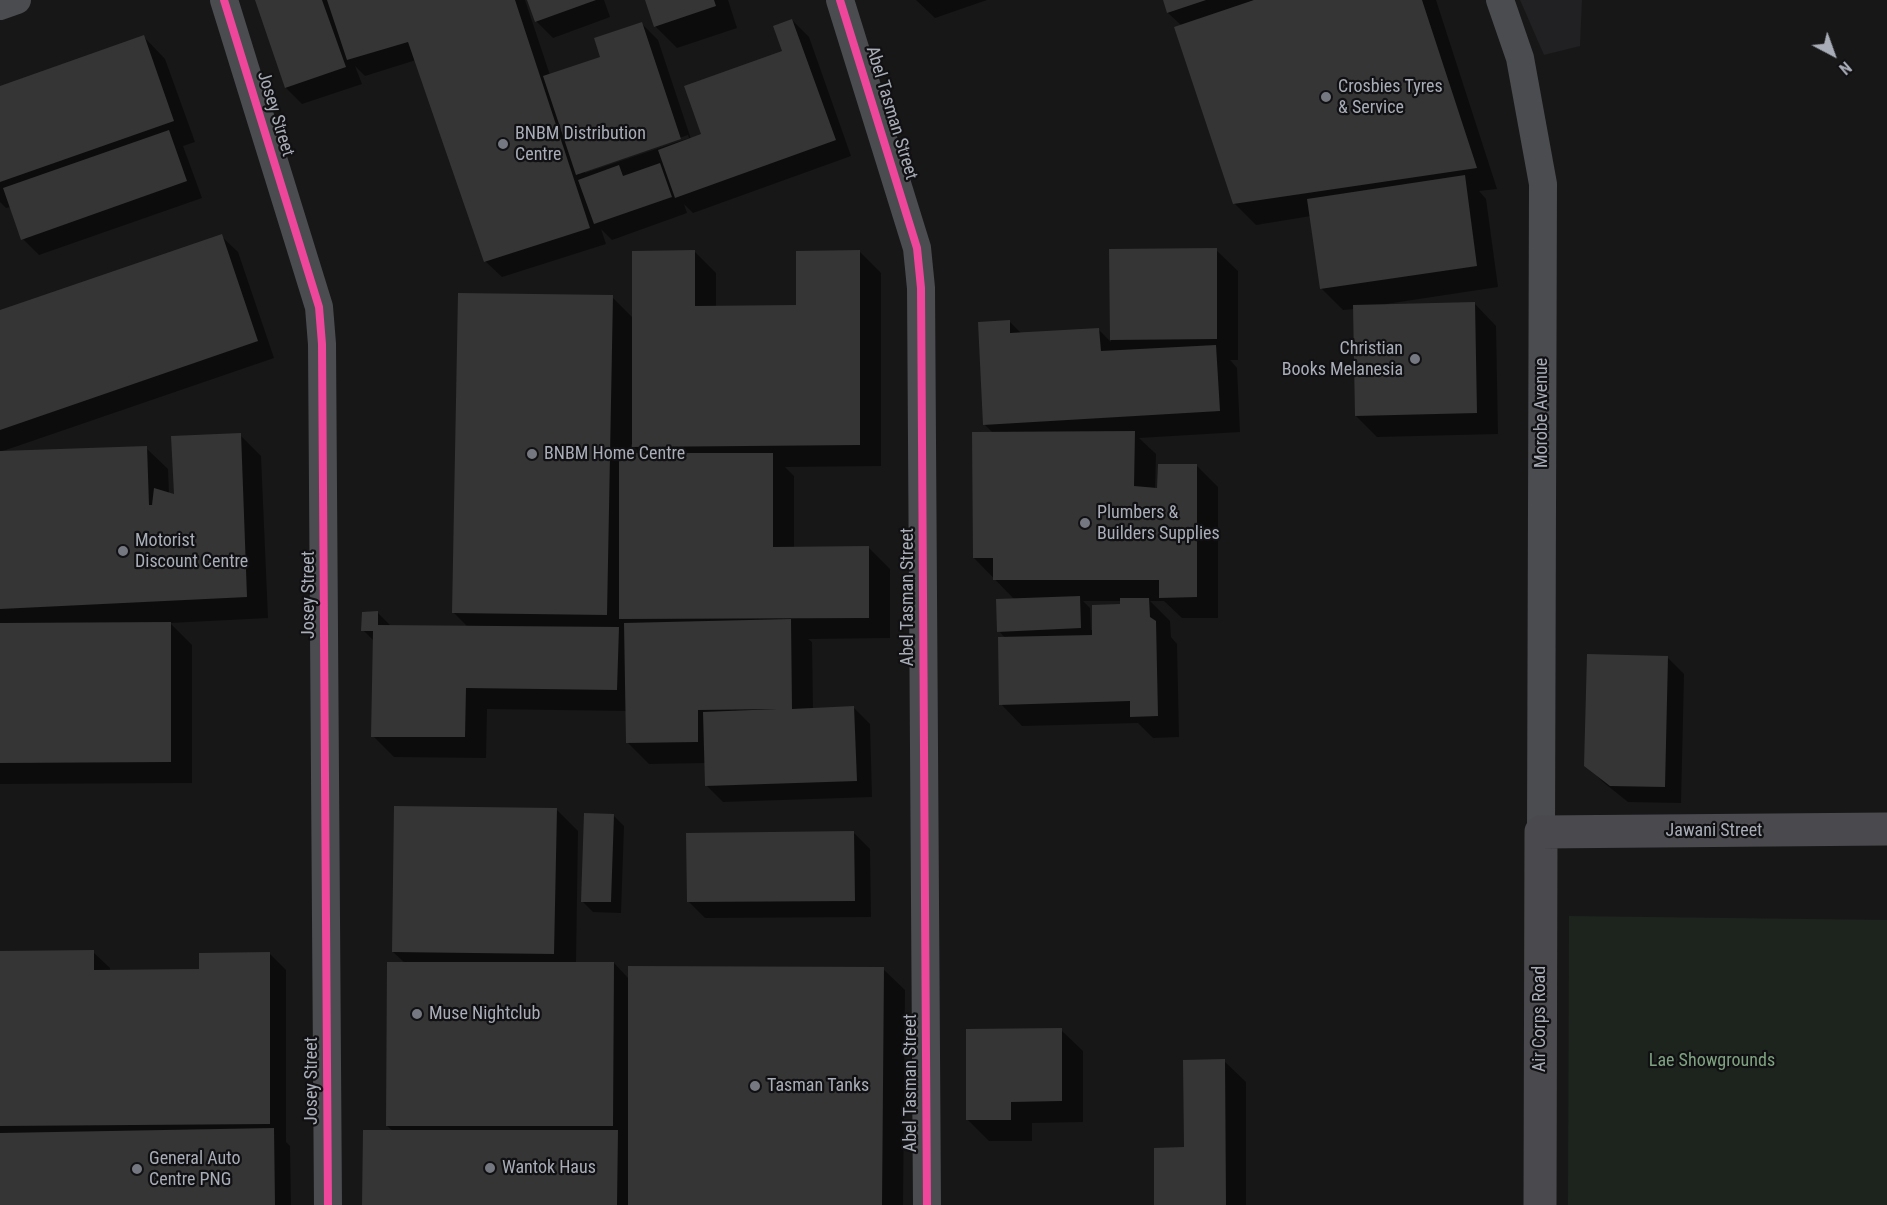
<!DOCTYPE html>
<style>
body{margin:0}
#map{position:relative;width:1887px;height:1205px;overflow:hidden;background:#171717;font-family:"Roboto Condensed",sans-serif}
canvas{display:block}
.north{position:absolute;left:1803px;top:24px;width:60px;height:60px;-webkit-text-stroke:4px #111113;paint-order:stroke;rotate:139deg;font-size:16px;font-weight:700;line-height:24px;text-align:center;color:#a8adb8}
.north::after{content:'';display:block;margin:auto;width:21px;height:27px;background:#a8adb8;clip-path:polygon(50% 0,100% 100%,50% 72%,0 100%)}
</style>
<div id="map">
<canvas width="1887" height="1205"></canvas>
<div class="north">N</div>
</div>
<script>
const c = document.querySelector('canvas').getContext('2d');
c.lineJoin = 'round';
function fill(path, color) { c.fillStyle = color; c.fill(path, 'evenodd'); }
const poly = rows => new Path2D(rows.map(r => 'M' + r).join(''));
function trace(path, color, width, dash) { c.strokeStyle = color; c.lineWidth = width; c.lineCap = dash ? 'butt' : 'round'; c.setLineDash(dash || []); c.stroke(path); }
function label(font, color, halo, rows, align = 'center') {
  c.font = font + ' "Roboto Condensed",sans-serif'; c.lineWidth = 4.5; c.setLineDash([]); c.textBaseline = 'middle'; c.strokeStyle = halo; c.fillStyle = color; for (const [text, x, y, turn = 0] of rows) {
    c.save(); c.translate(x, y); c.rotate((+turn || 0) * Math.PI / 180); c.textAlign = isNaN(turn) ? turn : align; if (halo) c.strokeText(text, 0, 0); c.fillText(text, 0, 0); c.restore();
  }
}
const built = poly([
 [1520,0,1582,0,1580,46,1544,55]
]);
const green = poly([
 [1569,916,1887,920,1887,1205,1568,1205]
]);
const shadow = poly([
 [257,0,525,0,550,75,602,58,642,24,658,40,691,139,703,135,784,52,792,20,809,37,851,156,693,213,684,204,687,213,612,240,601,229,606,244,502,277,485,261,416,60,365,76,355,66,362,84,302,104,286,88],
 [688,135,689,138,585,173,585,170],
 [529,0,604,0,610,17,553,38,536,21],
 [646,0,728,0,737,28,677,48,655,26],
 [916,0,987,0,935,18],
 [1164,0,1436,0,1497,189,1479,191,1486,199,1498,287,1386,304,1387,306,1475,304,1496,326,1498,434,1377,437,1356,416,1354,309,1343,310,1322,289,1311,216,1256,225,1234,203,1182,26,1168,13],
 [144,37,165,59,195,142,183,146,202,198,39,255,23,239,11,207,6,208,0,202,0,88],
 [221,236,238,252,274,358,0,452,0,312],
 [1111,250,1216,250,1238,271,1238,360,1230,360,1237,368,1240,432,1139,438,1156,454,1155,490,1196,465,1218,487,1218,618,1182,618,1164,601,1150,601,1170,621,1171,637,1177,644,1179,737,1153,738,1138,723,1022,726,1001,704,1006,639,999,631,1015,600,974,558,993,433,984,424,1009,321,1022,334,1098,329,1111,342],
 [1083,601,1122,601,1122,606,1094,630,1091,630,1090,608],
 [694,251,716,273,716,307,798,306,859,251,881,273,881,466,785,467,794,476,794,548,869,548,890,569,890,638,808,639,812,642,813,710,854,708,870,724,872,797,723,802,707,786,706,763,649,764,628,743,627,711,487,709,486,758,394,757,373,736,374,641,363,630,378,613,391,626,468,627,453,612,612,297,633,318],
 [631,444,642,455,631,455],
 [240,435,261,456,268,618,170,623,192,645,192,783,0,784,0,497,146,448,168,469,169,494,175,496],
 [1667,657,1684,674,1681,803,1628,802,1603,782,1586,765],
 [556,809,578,831,576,963,614,963,629,979,883,969,905,990,903,1205,364,1205,393,1131,387,1126,405,963,393,952],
 [613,815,624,826,621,913,593,912,582,901],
 [854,833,870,849,871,917,705,918,688,901],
 [0,952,93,952,110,968,110,971,200,971,270,954,286,970,286,1142,290,1146,291,1205,0,1205],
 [1061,1030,1083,1051,1083,1122,1032,1123,1032,1141,989,1141,968,1120],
 [1224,1061,1246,1082,1246,1205,1156,1205,1186,1149]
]);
const building = poly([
 [255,0,322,0,346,67,285,88],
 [327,0,515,0,590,228,484,262,408,42,347,60],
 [527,0,596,0,535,22],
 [645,0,714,0,716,6,654,27],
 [1163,0,1206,0,1167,13],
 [1254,0,1422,0,1477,168,1233,204,1174,27],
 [792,19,836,140,675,198,658,150,701,134,684,86,782,51,773,26],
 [642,22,681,139,576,175,543,76,600,57,594,38],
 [144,35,174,121,0,182,0,86],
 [169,130,187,181,21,240,3,188],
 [660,163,672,197,594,224,578,180,619,165,623,176],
 [1465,175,1477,266,1320,289,1307,199],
 [222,234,258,341,0,430,0,310],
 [1217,248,1217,339,1110,340,1109,249],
 [695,250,695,306,796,305,796,251,860,250,860,445,632,447,632,251],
 [458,293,613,295,607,615,452,613],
 [1475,302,1477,413,1355,416,1353,305],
 [1010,320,1010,333,1099,328,1101,351,1216,345,1220,411,983,425,978,322],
 [1135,431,1134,486,1157,488,1158,464,1197,464,1197,597,1159,598,1159,580,993,580,993,558,973,558,972,432],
 [241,433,247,597,0,609,0,451,147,446,149,505,152,505,154,488,174,494,171,436],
 [619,453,773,453,773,547,869,546,869,618,619,619],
 [1080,596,1081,628,997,632,996,599],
 [1120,598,1149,598,1150,617,1156,621,1158,716,1130,717,1130,701,999,705,998,637,1092,635,1092,605,1120,604],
 [378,611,378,625,619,627,617,690,466,688,465,737,371,737,373,631,361,631,362,612],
 [791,619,792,709,854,706,857,781,705,786,703,712,777,709,698,710,698,742,626,743,624,623],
 [171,622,171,762,0,763,0,623],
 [1587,654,1668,656,1665,787,1610,786,1584,766],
 [394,806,557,808,554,954,392,952],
 [584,813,614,814,611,902,581,902],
 [854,831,855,901,687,902,686,833],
 [94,950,94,970,199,969,199,953,270,952,270,1124,0,1126,0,951],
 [387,962,614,962,613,1126,386,1126],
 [628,966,884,967,882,1205,628,1205],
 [1062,1028,1062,1101,1011,1102,1011,1120,966,1120,966,1029],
 [1225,1059,1226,1205,1154,1205,1154,1148,1184,1147,1183,1060],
 [274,1128,275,1205,0,1205,0,1133],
 [363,1130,618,1130,617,1205,362,1205]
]);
const street = poly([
 [224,0,319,307,322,344,328,1205],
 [840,0,917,248,921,288,927,1205],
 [1500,0,1520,58,1543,184,1541,832],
 [0,6,17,0]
]);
const secondary = poly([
 [1540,1205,1541,832,1887,829]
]);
const cycleway = poly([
 [224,0,319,307,322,344,328,1205],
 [840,0,917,248,921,288,927,1205]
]);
const markers = [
 [1326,97,6,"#757880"],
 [503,144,6,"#757880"],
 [1415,359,6,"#757880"],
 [532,454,6,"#757880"],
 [1085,523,6,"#757880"],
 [123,551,6,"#757880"],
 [417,1014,6,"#757880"],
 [755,1086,6,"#757880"],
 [490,1168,6,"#757880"],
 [137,1169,6,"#757880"]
];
const poiNames = [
 ["Crosbies Tyres",1338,87],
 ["& Service",1338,108],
 ["BNBM Distribution",515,134],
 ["Centre",515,155],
 ["Christian",1403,349,"right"],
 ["Books Melanesia",1403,370,"right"],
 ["BNBM Home Centre",544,454],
 ["Plumbers &",1097,513],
 ["Builders Supplies",1097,534],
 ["Motorist",135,541],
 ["Discount Centre",135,562],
 ["Muse Nightclub",429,1014],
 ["Tasman Tanks",767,1086],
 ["General Auto",149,1159],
 ["Centre PNG",149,1180],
 ["Wantok Haus",502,1168]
];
const streetNames = [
 ["Abel Tasman Street",891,113,73],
 ["Josey Street",275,114,73],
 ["Morobe Avenue",1542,413,-90],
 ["Josey Street",309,595,-90],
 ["Abel Tasman Street",908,597,-90],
 ["Jawani Street",1714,831],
 ["Air Corps Road",1540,1019,-90],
 ["Josey Street",312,1081,-90],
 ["Abel Tasman Street",911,1083,-90]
];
const parkNames = [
 ["Lae Showgrounds",1712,1061]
];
fill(built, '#212123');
fill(green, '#1d241e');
fill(shadow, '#0007');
fill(building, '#353536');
trace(street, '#4b4c50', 28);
trace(secondary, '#4a4a4e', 33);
trace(cycleway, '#ed469a', 8);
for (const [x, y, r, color] of markers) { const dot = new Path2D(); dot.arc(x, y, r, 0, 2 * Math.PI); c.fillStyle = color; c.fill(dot); trace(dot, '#111113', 2); }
label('18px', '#a8adb8', '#111113', poiNames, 'left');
label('18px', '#a8adb8', '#111113', streetNames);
label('18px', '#7fa381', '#111113', parkNames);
</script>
